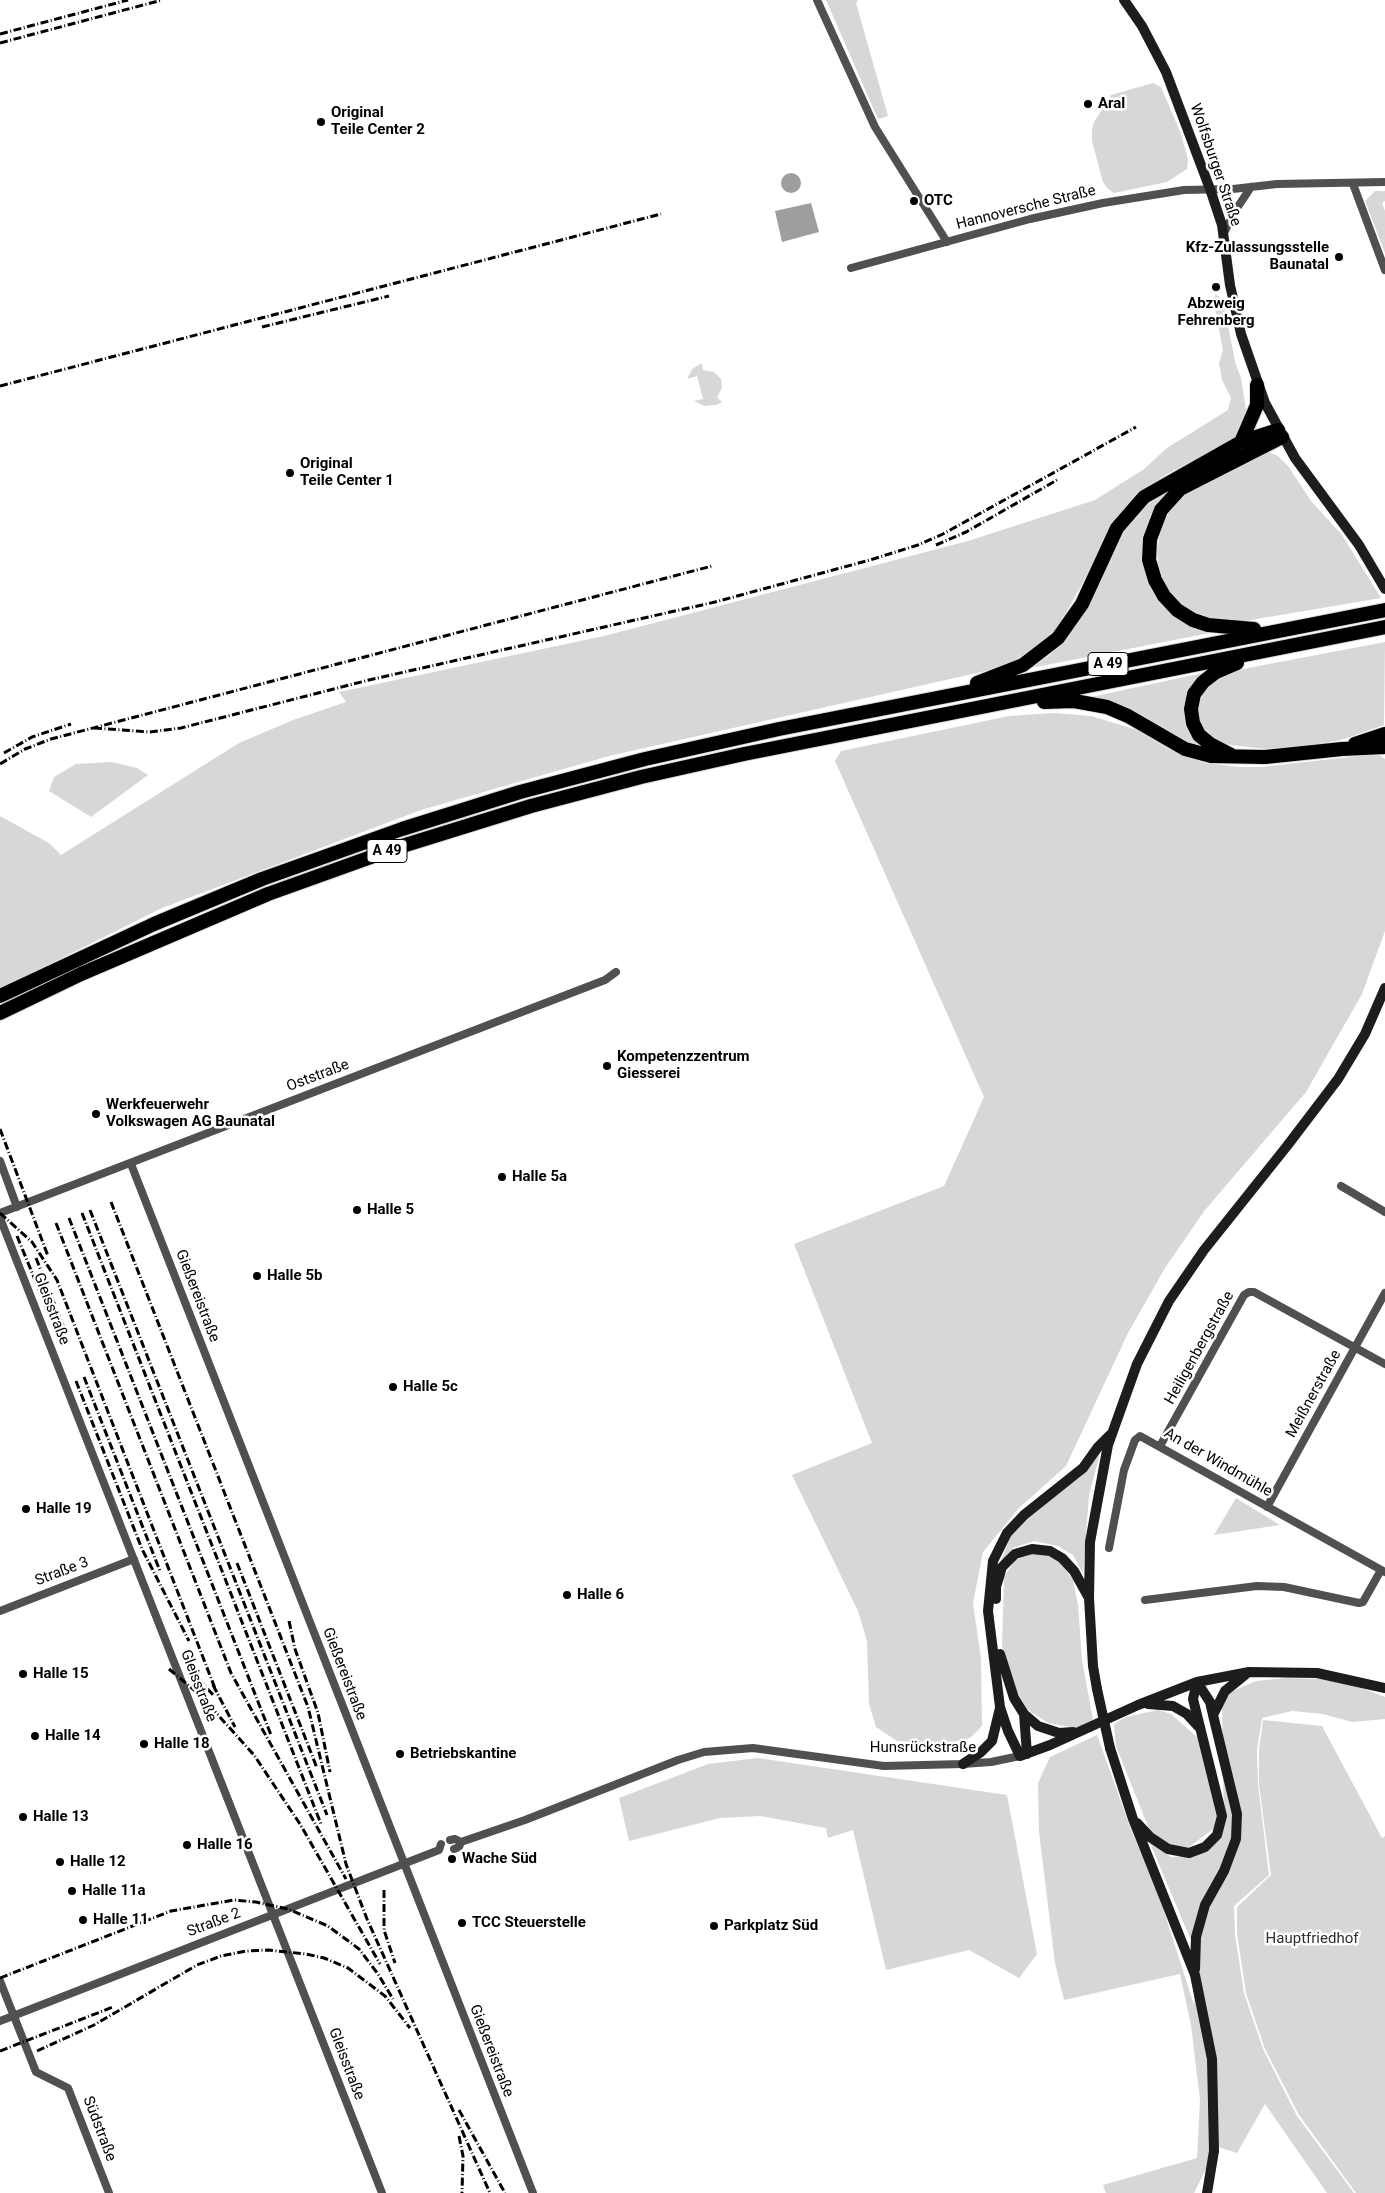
<!DOCTYPE html>
<meta charset="utf-8">
<style>
body{margin:0}
canvas{display:block;background:#fff}
</style>
<canvas width="1385" height="2193"></canvas>
<script>
const c = document.querySelector('canvas').getContext('2d');
c.lineJoin = 'round';
function fill(path, color) { c.fillStyle = color; c.fill(path, 'evenodd'); }
const poly = rows => new Path2D(rows.map(r => 'M' + r).join(''));
function trace(path, color, width, dash) { c.strokeStyle = color; c.lineWidth = width; c.lineCap = dash ? 'butt' : 'round'; c.setLineDash(dash || []); c.stroke(path); }
function label(font, color, halo, rows, align = 'center') {
  c.font = font + ' Roboto,sans-serif'; c.lineWidth = 5; c.setLineDash([]); c.textBaseline = 'middle'; c.strokeStyle = halo; c.fillStyle = color; for (const [text, x, y, turn = 0] of rows) {
    c.save(); c.translate(x, y); c.rotate((+turn || 0) * Math.PI / 180); c.textAlign = isNaN(turn) ? turn : align; if (halo) c.strokeText(text, 0, 0); c.fillText(text, 0, 0); c.restore();
  }
}
const green = poly([
 [826,0,858,0,856,3,888,116,878,119],
 [1153,83,1161,87,1181,134,1188,160,1187,169,1167,182,1114,193,1107,188,1103,182,1092,141,1092,130,1094,122,1111,95],
 [1375,191,1385,191,1385,201,1382,203,1385,211,1385,253,1365,201],
 [1215,295,1219,296,1224,303,1235,362,1241,378,1246,410,1242,430,1231,441,1167,474,1141,491,1122,511,1070,606,1048,641,1021,663,609,756,421,810,162,908,0,989,0,816,49,843,61,855,239,743,293,720,346,702,339,692,604,636,968,541,1095,500,1144,469,1167,448,1228,410,1231,398,1222,380,1219,363,1223,350,1214,304],
 [702,363,703,370,714,372,721,379,722,388,717,397,722,402,716,405,705,406,694,401,703,399,697,376,687,379,692,369],
 [1268,452,1278,456,1288,466,1311,501,1342,535,1381,598,1227,624,1209,621,1178,602,1164,583,1158,568,1157,551,1163,518,1186,490],
 [1188,476,1160,503,1152,585,1215,632,1031,668,1050,655,1064,640,1122,530,1136,510],
 [1385,642,1384,725,1344,739,1308,747,1266,749,1222,744,1209,737,1200,728,1196,715,1199,697,1207,685,1222,675,1248,668],
 [1203,673,1195,682,1188,695,1206,746,1200,750,1114,705,1091,697],
 [1054,713,1091,716,1134,729,1174,752,1205,763,1241,767,1261,767,1377,754,1385,759,1385,931,1362,994,1306,1092,1205,1210,1165,1268,1128,1333,1066,1466,1019,1508,983,1552,973,1603,981,1659,982,1726,970,1738,945,1744,897,1741,876,1727,869,1704,867,1641,858,1611,792,1475,872,1443,794,1244,944,1186,984,1097,835,761,841,751,1009,716],
 [112,762,137,768,148,775,91,817,49,791,54,777,76,764],
 [1100,1454,1089,1495,1083,1574,1073,1555,1058,1546,1034,1541,1013,1548,999,1565,1011,1536,1027,1518,1082,1476],
 [1236,1498,1280,1525,1214,1535],
 [1034,1553,1046,1555,1060,1562,1073,1580,1078,1605,1082,1660,1093,1720,1076,1728,1048,1723,1027,1709,1017,1692,1002,1646,1004,1577,1015,1560],
 [1287,1678,1321,1679,1360,1687,1385,1697,1385,1719,1352,1722,1323,1714,1292,1711,1262,1718,1257,1750,1258,1785,1269,1875,1234,1906,1235,1934,1244,1993,1263,2049,1297,2116,1354,2193,1327,2193,1265,2104,1237,2153,1212,2145,1208,2165,1194,2193,1106,2193,1103,2185,1197,2158,1200,2100,1191,2025,1180,1974,1064,2000,1055,1963,1039,1832,1038,1783,1050,1757,1097,1735,1133,1835,1156,1886,1194,2005,1195,1968,1193,1945,1150,1843,1171,1857,1195,1856,1224,1829,1222,1705,1231,1692,1256,1681],
 [1158,1710,1171,1714,1197,1737,1218,1810,1216,1827,1189,1847,1169,1846,1151,1834,1116,1746,1114,1724,1126,1717],
 [1263,1720,1322,1726,1382,1838,1385,1836,1385,2193,1356,2193,1299,2115,1265,2049,1246,1993,1237,1934,1237,1907,1271,1875,1259,1785,1259,1750],
 [758,1758,1007,1795,1037,1954,1019,1978,969,1950,886,1970,853,1830,828,1838,826,1828,760,1816,720,1818,629,1841,619,1798,708,1764]
]);
const water = poly([
 '781 183a10 10 0 1 1 20 0a10 10 0 1 1-20 0Z',
 [811,203,819,232,782,242,775,211]
]);
const street = poly([
 [817,0,875,127,947,242],
 [1353,184,1385,270],
 [1223,235,1235,211,1251,187],
 [851,268,1030,219,1103,203,1184,190,1233,189,1277,184,1385,182],
 [0,1161,17,1207],
 [131,1164,533,2193],
 [1341,1186,1385,1212],
 [0,1213,605,980,616,972],
 [0,1218,382,2193],
 [1160,1446,1244,1295,1249,1292,1254,1292,1385,1364],
 [1267,1507,1385,1293],
 [1109,1548,1124,1470,1135,1440,1140,1436,1385,1572],
 [1145,1600,1257,1586,1284,1587,1359,1603,1363,1602,1381,1570],
 [0,1611,134,1559],
 [450,1840,455,1839,461,1842],
 [461,1842,525,1820,678,1760,704,1752,753,1748,884,1766,963,1764,991,1762,1020,1756],
 [454,1849,459,1847,461,1842],
 [0,1981,36,2072,68,2088,109,2193],
 [0,2021,439,1850,441,1844]
]);
const secondary = poly([
 [1124,0,1142,26,1166,72,1210,189,1222,225,1230,285,1241,334,1265,403,1295,458,1359,545,1385,589],
 [1110,1435,1098,1447,1083,1468,1024,1515,1007,1533,993,1561,988,1611,1000,1707,1008,1731,1020,1756,1050,1745,1138,1705,1197,1682,1249,1672,1317,1673,1385,1688],
 [996,1599,996,1587,1002,1567,1015,1554,1032,1549,1050,1551,1062,1558,1074,1571,1089,1598],
 [1000,1654,1014,1698,1024,1714,1038,1726,1059,1733,1073,1732],
 [1197,1682,1210,1702,1213,1715],
 [1097,1689,1093,1666,1089,1598,1090,1542,1108,1445,1137,1364,1169,1301,1204,1250,1287,1146,1338,1079,1365,1034,1385,988],
 [1148,1704,1173,1706,1187,1714,1198,1726],
 [1024,1714,1027,1754],
 [1110,1748,1133,1819,1195,1975,1212,2059,1214,2151,1207,2193],
 [963,1764,981,1752,992,1741,1000,1708],
 [1137,1823,1150,1837,1168,1849,1189,1853,1205,1847,1217,1835,1222,1816,1193,1699,1197,1682],
 [1195,1969,1196,1937,1205,1905,1224,1871,1236,1839,1237,1814,1213,1715,1225,1691,1246,1674]
]);
const highway = poly([
 [1241,442,1257,405,1257,385],
 [1254,629,1208,625,1193,620,1177,610,1164,596,1155,580,1149,560,1150,539,1161,510,1180,489,1282,437],
 [977,683,1023,665,1058,638,1082,604,1117,528,1144,497,1241,442,1278,430],
 [1044,702,1074,701,1107,707,1128,716,1185,749,1211,756,1265,757,1342,749,1385,747],
 [1355,744,1385,734],
 [1231,755,1210,744,1199,735,1193,723,1191,709,1194,694,1203,682,1216,672,1237,663],
 [0,996,154,924,262,879,402,829,520,792,645,759,779,729,1385,610],
 [0,1013,81,974,268,894,399,847,531,806,641,777,744,754,1385,627]
]);
const rail = poly([
 [0,34,128,0],
 [0,43,162,0],
 [262,327,389,296],
 [0,386,661,214],
 [936,545,966,532,1057,480],
 [94,728,149,732,181,728,369,680,715,602,870,560,918,545,943,534,1136,427],
 [4,753,32,737,71,724],
 [0,764,25,749,51,739,712,566],
 [0,1129,48,1256],
 [111,1202,308,1707,346,1864,367,1919,490,2193],
 [90,1210,327,1815],
 [0,1213,32,1242,57,1280,216,1691],
 [82,1213,321,1824],
 [69,1218,271,1735],
 [56,1223,231,1673,346,1879],
 [17,1236,56,1331],
 [36,1258,64,1328],
 [84,1377,160,1571],
 [76,1381,142,1549,189,1641],
 [237,1563,317,1768],
 [289,1621,295,1649,318,1713,330,1772],
 [189,1668,214,1696],
 [169,1669,200,1695,254,1755,300,1824,380,1964],
 [213,1685,235,1727],
 [384,1890,384,1930,395,1963],
 [0,1978,171,1911,234,1900,256,1902,288,1909,328,1926,359,1949,378,1974,393,1999],
 [0,2051,113,2007],
 [37,2051,94,2025,197,1965,221,1956,246,1951,268,1950,306,1954,324,1958,348,1968,385,1996,410,2028],
 [459,2110,505,2193],
 [459,2136,463,2156,462,2193]
]);
const secondaryBridge = poly([
 [1097,1689,1110,1748]
]);
const markers = [
 [1088,104,5,"#000"],
 [321,122,5,"#000"],
 [914,201,5,"#000"],
 [1339,257,5,"#000"],
 [1216,287,5,"#000"],
 [290,473,5,"#000"],
 [607,1066,5,"#000"],
 [96,1114,5,"#000"],
 [502,1177,5,"#000"],
 [357,1210,5,"#000"],
 [257,1276,5,"#000"],
 [393,1387,5,"#000"],
 [26,1509,5,"#000"],
 [567,1595,5,"#000"],
 [23,1674,5,"#000"],
 [35,1736,5,"#000"],
 [144,1744,5,"#000"],
 [400,1754,5,"#000"],
 [23,1817,5,"#000"],
 [187,1845,5,"#000"],
 [452,1859,5,"#000"],
 [60,1862,5,"#000"],
 [72,1891,5,"#000"],
 [83,1920,5,"#000"],
 [462,1923,5,"#000"],
 [714,1926,5,"#000"]
];
const shields = [
 [1108,664,40],
 [387,851,40]
];
const shieldNames = [
 ["A 49",1108,664],
 ["A 49",387,851]
];
const poiNames = [
 ["Aral",1098,104],
 ["Original",331,113],
 ["Teile Center 2",331,130],
 ["OTC",924,201],
 ["Kfz-Zulassungsstelle",1329,248,"right"],
 ["Baunatal",1329,265,"right"],
 ["Abzweig",1216,304,"center"],
 ["Fehrenberg",1216,321,"center"],
 ["Original",300,464],
 ["Teile Center 1",300,481],
 ["Kompetenzzentrum",617,1057],
 ["Giesserei",617,1074],
 ["Werkfeuerwehr",106,1105],
 ["Volkswagen AG Baunatal",106,1122],
 ["Halle 5a",512,1177],
 ["Halle 5",367,1210],
 ["Halle 5b",267,1276],
 ["Halle 5c",403,1387],
 ["Halle 19",36,1509],
 ["Halle 6",577,1595],
 ["Halle 15",33,1674],
 ["Halle 14",45,1736],
 ["Halle 18",154,1744],
 ["Betriebskantine",410,1754],
 ["Halle 13",33,1817],
 ["Halle 16",197,1845],
 ["Wache Süd",462,1859],
 ["Halle 12",70,1862],
 ["Halle 11a",82,1891],
 ["Halle 11",93,1920],
 ["TCC Steuerstelle",472,1923],
 ["Parkplatz Süd",724,1926]
];
const streetNames = [
 ["Wolfsburger Straße",1215,165,71],
 ["Hannoversche Straße",1026,208,-14],
 ["Oststraße",318,1076,-21],
 ["Gießereistraße",197,1296,69],
 ["Gleisstraße",51,1309,69],
 ["Heiligenbergstraße",1200,1348,-61],
 ["Meißnerstraße",1314,1394,-61],
 ["An der Windmühle",1218,1463,30],
 ["Straße 3",62,1572,-21],
 ["Gießereistraße",344,1674,69],
 ["Gleisstraße",198,1686,69],
 ["Hunsrückstraße",923,1748],
 ["Straße 2",214,1923,-21],
 ["Gießereistraße",491,2051,69],
 ["Gleisstraße",346,2064,69],
 ["Südstraße",99,2129,69]
];
const parkNames = [
 ["Hauptfriedhof",1312,1939]
];
fill(green, '#d7d7d7');
fill(water, '#9e9e9e');
trace(highway, '#dbdbdb', 16);
trace(street, '#505050', 8);
trace(secondary, '#1d1d1d', 10);
trace(highway, '#000', 14);
trace(rail, '#000', 3, [8, 2.5, 1, 2.5]);
trace(secondaryBridge, '#1d1d1d', 10);
for (const [x, y, r, color] of markers) { const dot = new Path2D(); dot.arc(x, y, r, 0, 2 * Math.PI); c.fillStyle = color; c.fill(dot); trace(dot, '#fff', 2); }
for (const [x, y, w] of shields) { const box = new Path2D(); box.roundRect(x - w / 2, y - 11.5, w, 23, 4); c.fillStyle = '#fff'; c.fill(box); trace(box, '#000', 1); }
label('bold 14px', '#000', null, shieldNames);
label('bold 15px', '#000', '#fff', poiNames, 'left');
label('15px', '#000', '#fff', streetNames);
label('15px', '#2e2e2e', '#fff', parkNames);
</script>
